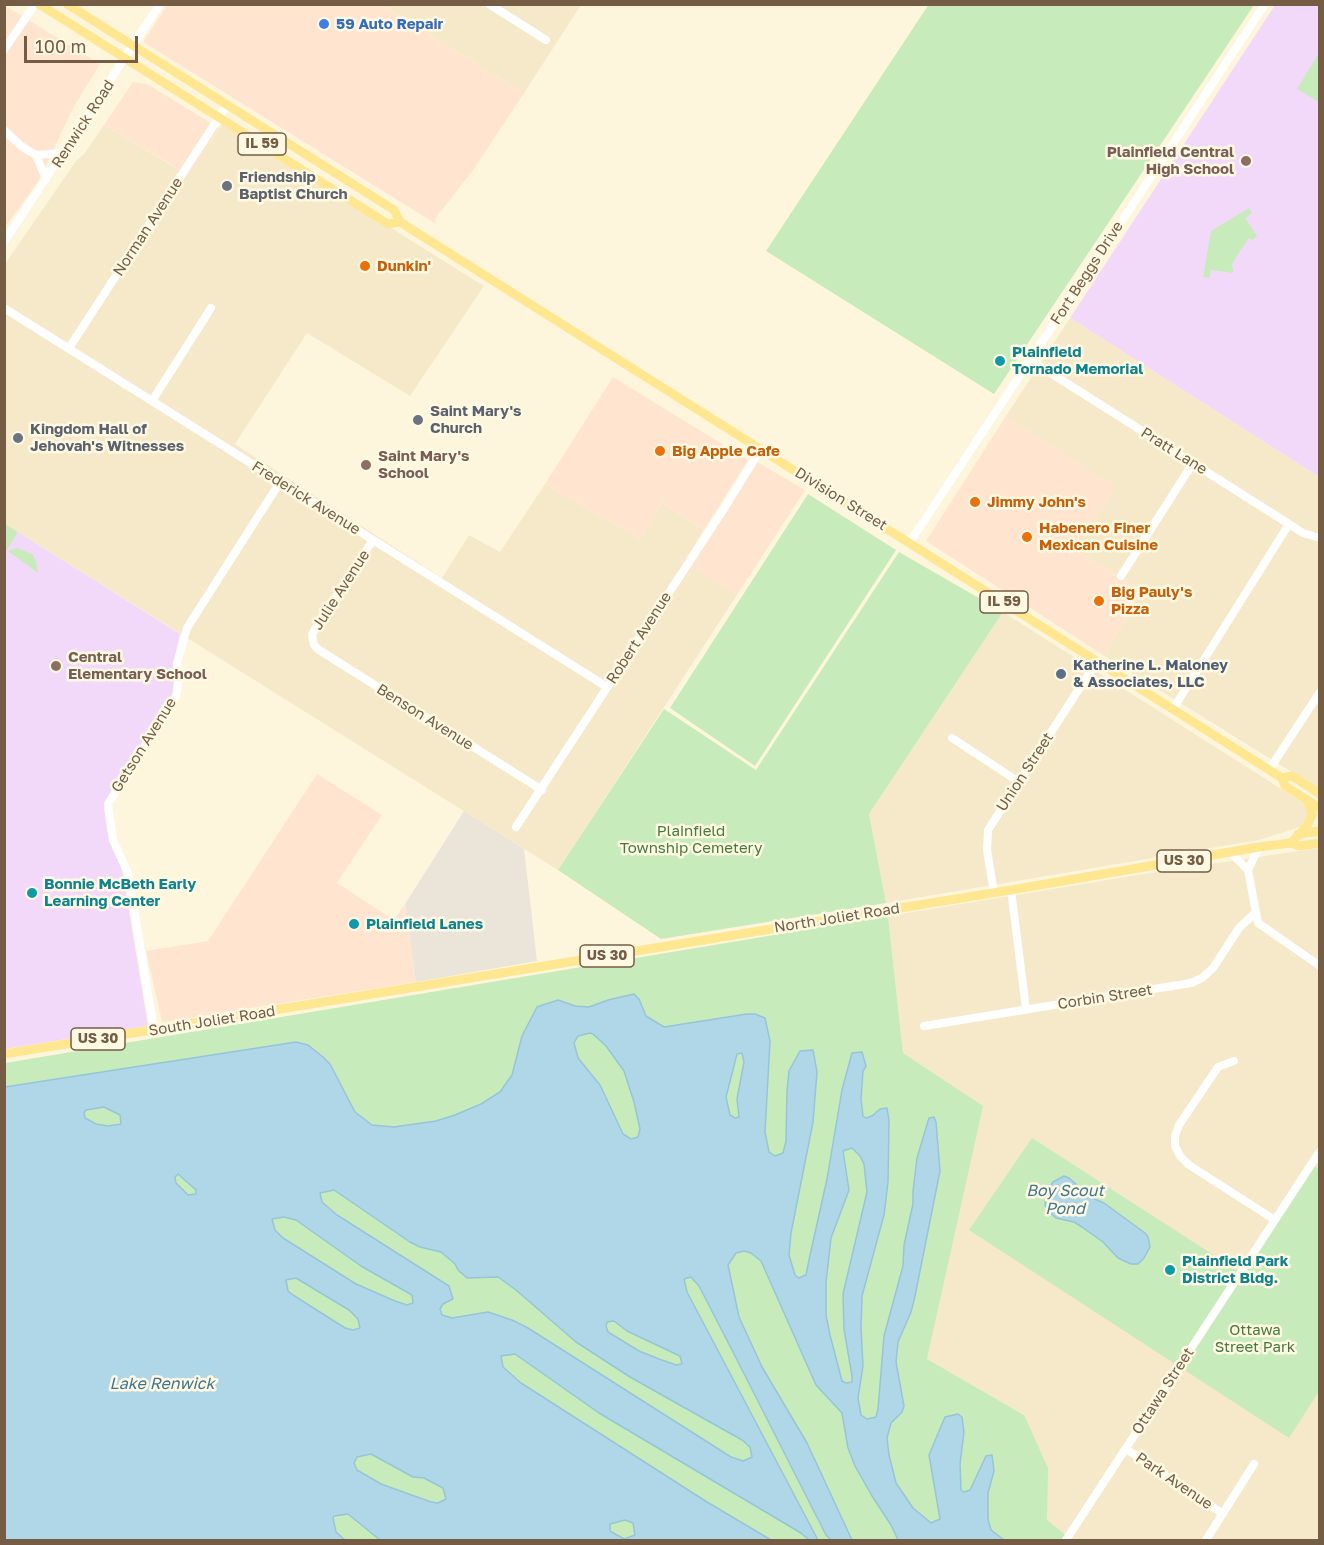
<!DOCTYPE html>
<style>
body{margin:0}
#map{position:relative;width:1324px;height:1545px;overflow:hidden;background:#fef6dc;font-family:"Golos Text",sans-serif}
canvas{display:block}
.frame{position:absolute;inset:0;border:6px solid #745d44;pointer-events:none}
.scale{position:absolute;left:24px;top:36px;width:114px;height:27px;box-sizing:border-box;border:3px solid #745d44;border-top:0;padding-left:8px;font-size:18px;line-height:21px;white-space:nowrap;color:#745d44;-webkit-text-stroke:4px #fff9e4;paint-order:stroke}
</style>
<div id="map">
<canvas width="1324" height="1545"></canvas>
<div class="frame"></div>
<div class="scale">100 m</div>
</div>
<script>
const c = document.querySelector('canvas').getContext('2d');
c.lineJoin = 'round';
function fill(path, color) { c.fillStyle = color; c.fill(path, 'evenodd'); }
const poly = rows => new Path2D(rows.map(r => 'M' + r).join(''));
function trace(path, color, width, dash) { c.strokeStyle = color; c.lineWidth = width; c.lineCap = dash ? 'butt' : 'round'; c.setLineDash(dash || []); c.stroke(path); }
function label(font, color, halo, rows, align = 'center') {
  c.font = font + ' "Golos Text",sans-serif'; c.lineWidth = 5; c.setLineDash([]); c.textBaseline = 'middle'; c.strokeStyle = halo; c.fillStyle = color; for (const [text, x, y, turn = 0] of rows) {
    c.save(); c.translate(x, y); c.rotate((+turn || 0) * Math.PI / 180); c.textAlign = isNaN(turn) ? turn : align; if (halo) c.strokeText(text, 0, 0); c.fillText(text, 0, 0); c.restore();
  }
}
const residential = poly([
 [382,5,581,5,524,93],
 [223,123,484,286,410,396,307,333,235,444,442,578,469,535,500,552,545,484,640,539,662,503,704,530,684,562,737,595,558,870,5,524,5,264,76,161,84,154,104,125,188,175],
 [1070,318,1319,477,1319,789,1103,655,1143,591,1075,549,1115,487,1006,416],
 [1003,612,1305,804,1308,809,1308,819,1300,827,1259,840,886,903,869,814],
 [1319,848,1319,1540,1035,1540,1024,1415,927,1359,982,1106,903,1053,888,916,1156,872]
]);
const commercial = poly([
 [168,4,382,5,524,93,473,170,435,219,436,224,143,42],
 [4,5,100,64,73,108,38,182,5,227],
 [133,82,147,84,219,128,189,175,104,125],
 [613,377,748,460,704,530,662,503,640,539,545,484],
 [1006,416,1116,487,1075,549,1143,591,1103,655,926,541],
 [757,462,805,490,737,595,689,566],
 [317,774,382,815,337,883,394,920,405,904,416,982,162,1022,146,951,208,941]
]);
const industrial = poly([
 [464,811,524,849,537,961,416,982,405,904]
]);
const education = poly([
 [1275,5,1319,5,1319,477,1070,318],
 [18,532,180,634,174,662,173,696,119,779,104,809,109,840,122,869,148,1026,5,1049,4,553]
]);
const green = poly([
 [929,4,1254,5,994,394,766,251],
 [1319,53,1319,102,1297,89],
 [1249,208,1252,213,1245,218,1257,236,1252,240,1249,238,1238,254,1231,266,1233,268,1233,273,1211,270,1209,278,1203,277,1211,231],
 [808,494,896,550,755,766,670,708],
 [5,524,18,532,5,553],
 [17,548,32,554,36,561,38,573,8,551],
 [899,552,1003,612,869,814,886,903,661,939,558,870,664,709,756,770],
 [888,916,903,1053,983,1106,927,1359,1024,1415,1048,1468,1047,1520,1068,1537,1066,1540,5,1540,5,1063],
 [1032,1138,1243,1274,1314,1166,1320,1170,1319,1391,1289,1438,969,1230]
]);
const water = poly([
 [634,994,639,999,646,1016,664,1027,747,1014,755,1014,765,1018,770,1041,765,1132,769,1152,775,1156,783,1153,786,1141,787,1091,789,1071,800,1051,813,1050,817,1072,813,1122,791,1233,789,1255,795,1275,799,1278,806,1275,809,1260,827,1179,842,1090,852,1053,862,1052,866,1066,863,1071,861,1099,863,1116,866,1118,872,1116,880,1109,887,1108,889,1120,888,1182,884,1215,862,1296,861,1328,863,1366,858,1398,861,1415,867,1419,876,1417,878,1409,884,1336,903,1266,904,1245,913,1204,913,1191,917,1158,929,1118,934,1117,936,1122,940,1171,915,1296,911,1312,898,1342,896,1362,904,1406,902,1412,891,1423,887,1438,889,1455,896,1483,913,1508,931,1523,940,1519,929,1455,945,1417,958,1414,962,1417,964,1432,960,1464,961,1490,964,1492,970,1490,986,1456,992,1455,994,1471,988,1493,988,1519,991,1530,1004,1540,898,1540,891,1525,872,1496,855,1466,848,1448,842,1413,816,1385,761,1261,751,1253,744,1251,736,1253,728,1265,739,1317,762,1367,807,1443,852,1540,831,1540,826,1535,733,1352,699,1286,691,1277,684,1279,687,1292,818,1540,809,1540,801,1533,599,1413,515,1354,501,1356,503,1367,521,1383,707,1502,771,1540,380,1540,348,1514,334,1516,333,1518,336,1532,345,1540,5,1540,5,1087,296,1042,308,1045,323,1057,330,1064,355,1112,372,1125,394,1127,436,1121,455,1115,481,1104,500,1092,512,1075,522,1036,537,1007,558,1000,575,1006,589,1007,608,1000,634,994],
 [590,1033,593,1034,606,1046,624,1071,634,1102,640,1129,638,1137,631,1139,623,1134,600,1085,578,1058,574,1043,578,1036,590,1033],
 [742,1053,744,1062,737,1099,739,1117,735,1118,730,1115,726,1097,737,1054,742,1053],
 [104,1107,120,1115,121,1124,108,1126,96,1124,85,1118,84,1113,86,1110,104,1107],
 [852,1148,860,1156,864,1164,867,1192,843,1294,844,1329,852,1376,852,1382,846,1383,842,1381,830,1335,826,1315,826,1282,831,1238,849,1190,843,1151,852,1148],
 [178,1174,196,1190,196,1194,188,1195,176,1183,175,1177,178,1174],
 [334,1190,410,1242,420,1247,441,1252,455,1264,458,1270,467,1278,498,1277,516,1290,576,1342,630,1377,742,1440,750,1447,752,1457,743,1461,731,1457,528,1328,512,1320,488,1312,452,1318,442,1315,440,1309,443,1304,453,1299,449,1286,337,1215,322,1202,320,1193,334,1190],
 [284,1217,296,1220,361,1266,412,1295,413,1303,407,1305,395,1301,356,1284,283,1238,275,1230,272,1219,284,1217],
 [296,1278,349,1310,358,1319,360,1328,353,1330,345,1328,293,1295,288,1291,286,1280,296,1278],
 [614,1321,627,1331,680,1356,682,1364,676,1365,659,1359,639,1351,608,1332,606,1326,607,1322,614,1321],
 [371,1454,413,1477,424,1478,443,1488,446,1499,438,1503,431,1502,381,1484,357,1470,354,1463,357,1457,371,1454],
 [625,1520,633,1523,635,1535,624,1539,610,1531,610,1524,625,1520],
 [1064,1176,1069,1178,1092,1198,1104,1203,1145,1233,1148,1237,1150,1247,1144,1258,1138,1264,1131,1264,1118,1258,1103,1242,1082,1227,1074,1222,1056,1218,1048,1211,1045,1205,1046,1194,1053,1182,1064,1176]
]);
const minor = poly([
 [489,4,546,40],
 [4,50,35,4],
 [4,130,21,146,36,155],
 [46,179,36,155,63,153],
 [4,242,160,4],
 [4,308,607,687],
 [69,348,227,105],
 [1030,360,1289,524,1303,533,1320,538],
 [152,401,211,308],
 [373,540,315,629,312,635,314,645,319,650,542,790],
 [910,542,1265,4],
 [1121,576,1193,463],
 [1173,709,1289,524],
 [952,738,1019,782],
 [1269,770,1320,692],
 [516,827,725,507,761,449],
 [1259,847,1248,870,1258,923,1320,966],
 [1231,853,1248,870],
 [1011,890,1026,1009],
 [994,893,987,850,988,830,1097,661],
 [924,1026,1191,983,1202,978,1213,968,1239,928,1255,913],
 [154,1030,128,873,113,840,108,804,176,696,179,679,177,663,187,628,280,482],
 [1234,1061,1218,1067,1179,1125,1175,1136,1175,1146,1180,1156,1189,1165,1275,1220],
 [1126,1449,1223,1514],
 [1066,1540,1320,1151],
 [1206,1540,1254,1464]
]);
const major = poly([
 [39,4,388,224,400,222],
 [67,4,394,210,400,222,1282,778,1285,786,1320,808],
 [1282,778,1292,776,1320,794],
 [1298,834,1320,831],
 [1291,843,1307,826,1312,815,1308,801],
 [4,1054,1011,890,1259,847,1291,843,1299,846,1320,843]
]);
const markers = [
 [324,24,6,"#3f7fe0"],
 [1246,161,6,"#8d6e63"],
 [227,186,6,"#6b7280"],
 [365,266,6,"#e8710a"],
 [1000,361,6,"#0f9aa8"],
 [418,420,6,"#6b7280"],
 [18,438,6,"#6b7280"],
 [660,451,6,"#e8710a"],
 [366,465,6,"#8d6e63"],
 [975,502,6,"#e8710a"],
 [1027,537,6,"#e8710a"],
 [1099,601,6,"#e8710a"],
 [56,666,6,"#8d6e63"],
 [1061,674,6,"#5c6f8a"],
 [32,893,6,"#0f9aa8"],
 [354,924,6,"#0f9aa8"],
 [1170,1270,6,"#0f9aa8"]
];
const shields = [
 [262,144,48],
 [1004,602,48],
 [1184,861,54],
 [607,956,54],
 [98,1039,54]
];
const shieldNames = [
 ["IL 59",262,144],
 ["IL 59",1004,602],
 ["US 30",1184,861],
 ["US 30",607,956],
 ["US 30",98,1039]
];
const shopNames = [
 ["59 Auto Repair",336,24]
];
const streetNames = [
 ["Renwick Road",83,124,-57],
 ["Norman Avenue",148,227,-57],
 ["Fort Beggs Drive",1087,273,-57],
 ["Pratt Lane",1174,451,32],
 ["Frederick Avenue",306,498,32],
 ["Division Street",841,499,32],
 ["Julie Avenue",341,590,-57],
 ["Robert Avenue",639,638,-57],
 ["Benson Avenue",425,717,32],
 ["Getson Avenue",144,745,-58],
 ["Union Street",1025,772,-57],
 ["North Joliet Road",837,918,-9],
 ["Corbin Street",1105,997,-9],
 ["South Joliet Road",212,1021,-9],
 ["Ottawa Street",1163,1391,-57],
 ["Park Avenue",1174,1481,34]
];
const educationNames = [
 ["Plainfield Central",1234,152,"right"],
 ["High School",1234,169,"right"],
 ["Saint Mary's",378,456],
 ["School",378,473],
 ["Central",68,657],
 ["Elementary School",68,674]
];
const worshipNames = [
 ["Friendship",239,177],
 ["Baptist Church",239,194],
 ["Saint Mary's",430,411],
 ["Church",430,428],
 ["Kingdom Hall of",30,429],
 ["Jehovah's Witnesses",30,446]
];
const foodNames = [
 ["Dunkin'",377,266],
 ["Big Apple Cafe",672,451],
 ["Jimmy John's",987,502],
 ["Habenero Finer",1039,528],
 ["Mexican Cuisine",1039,545],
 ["Big Pauly's",1111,592],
 ["Pizza",1111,609]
];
const cultureNames = [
 ["Plainfield",1012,352],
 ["Tornado Memorial",1012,369],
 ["Bonnie McBeth Early",44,884],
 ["Learning Center",44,901],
 ["Plainfield Lanes",366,924],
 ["Plainfield Park",1182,1261],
 ["District Bldg.",1182,1278]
];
const serviceNames = [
 ["Katherine L. Maloney",1073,665],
 ["& Associates, LLC",1073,682]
];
const parkNames = [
 ["Plainfield",691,831],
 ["Township Cemetery",691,848],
 ["Ottawa",1255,1330],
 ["Street Park",1255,1347]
];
const waterNames = [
 ["Boy Scout",1065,1191],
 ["Pond",1065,1209],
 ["Lake Renwick",162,1384]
];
fill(residential, '#f6e9ca');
fill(commercial, '#ffe5cf');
fill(industrial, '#eae4d9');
fill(education, '#f3d9f9');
fill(green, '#c7ebba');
fill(water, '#b0d7e8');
trace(water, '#96c5da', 1.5);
trace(minor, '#fff', 8);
trace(major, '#ffe792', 9);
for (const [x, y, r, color] of markers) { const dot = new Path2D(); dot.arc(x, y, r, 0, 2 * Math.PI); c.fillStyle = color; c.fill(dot); trace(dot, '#fff9e4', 2); }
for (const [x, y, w] of shields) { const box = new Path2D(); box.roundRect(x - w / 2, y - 11, w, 22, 4.5); c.fillStyle = '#fff9e4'; c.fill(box); trace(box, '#745d44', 1.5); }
label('bold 14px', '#745d44', null, shieldNames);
label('bold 15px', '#366cbe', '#fff9e4', shopNames, 'left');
label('15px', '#745d44', '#fff9e4', streetNames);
label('bold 15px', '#785e54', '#fff9e4', educationNames, 'left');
label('bold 15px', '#5b616d', '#fff9e4', worshipNames, 'left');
label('bold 15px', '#c56008', '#fff9e4', foodNames, 'left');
label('bold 15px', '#0d838f', '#fff9e4', cultureNames, 'left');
label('bold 15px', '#4e5e75', '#fff9e4', serviceNames, 'left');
label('15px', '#447b3b', '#fff9e4', parkNames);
label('italic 16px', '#3f7791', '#fff9e4', waterNames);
</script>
